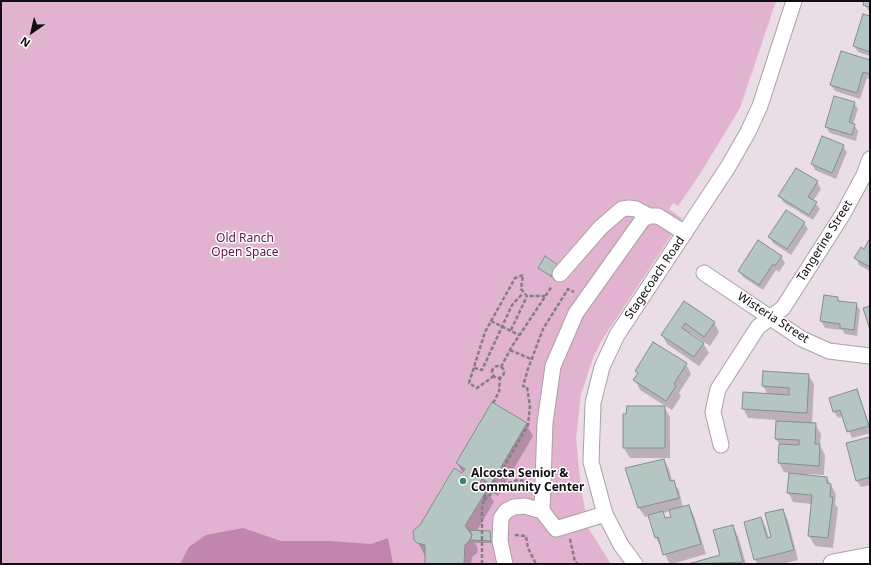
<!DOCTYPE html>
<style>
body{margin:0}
#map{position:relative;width:871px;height:565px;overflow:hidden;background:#eadde5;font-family:"Noto Sans",sans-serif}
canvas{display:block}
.frame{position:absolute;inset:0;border:2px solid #110d10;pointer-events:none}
.north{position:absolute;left:12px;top:12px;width:40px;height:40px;-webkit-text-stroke:3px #fff;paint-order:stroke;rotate:214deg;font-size:11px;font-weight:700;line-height:16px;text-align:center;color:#110d10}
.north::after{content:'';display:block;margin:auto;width:14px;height:18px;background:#110d10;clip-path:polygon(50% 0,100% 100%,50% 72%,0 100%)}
</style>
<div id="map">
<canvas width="871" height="565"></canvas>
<div class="frame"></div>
<div class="north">N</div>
</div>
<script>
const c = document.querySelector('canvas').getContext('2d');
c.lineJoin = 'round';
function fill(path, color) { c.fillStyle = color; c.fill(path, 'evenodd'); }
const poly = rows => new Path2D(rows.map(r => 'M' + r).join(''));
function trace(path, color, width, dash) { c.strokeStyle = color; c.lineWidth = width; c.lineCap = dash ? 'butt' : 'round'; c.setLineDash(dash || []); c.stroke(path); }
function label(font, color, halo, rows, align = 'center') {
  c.font = font + ' "Noto Sans",sans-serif'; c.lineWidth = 3; c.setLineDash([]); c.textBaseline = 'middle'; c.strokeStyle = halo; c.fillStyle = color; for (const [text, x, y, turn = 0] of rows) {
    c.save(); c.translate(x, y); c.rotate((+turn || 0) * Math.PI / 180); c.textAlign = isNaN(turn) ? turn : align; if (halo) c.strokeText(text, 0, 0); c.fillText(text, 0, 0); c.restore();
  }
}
const green = poly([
 [1,1,776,1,740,108,700,174,678,206,673,203,669,209,682,219,602,340,593,358,581,394,576,438,581,489,589,529,611,564,1,564]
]);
const forest = poly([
 [243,528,281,541,330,541,371,544,388,538,393,564,180,564,189,547,206,535]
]);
const shadow = poly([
 [865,1,870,1,870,12,864,5],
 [870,17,870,56,858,52,854,46],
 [870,61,870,79,867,78,860,99,835,91,831,85],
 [854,103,858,109,853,124,858,131,856,141,830,133,826,127],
 [843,146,847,152,836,179,815,170,812,164],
 [817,182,821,189,813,201,820,209,813,220,783,202,780,196],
 [804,223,808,229,791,255,773,243,770,237],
 [870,240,870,271,859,265,856,258,864,251],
 [781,257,785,263,779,272,776,270,763,290,743,277,739,271],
 [539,268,559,268,552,278],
 [824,296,837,298,840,302,856,304,860,310,857,336,845,334,842,330,825,328,821,321],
 [684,302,714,322,719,332,710,346,691,333,690,334,703,343,709,353,699,366,667,344,662,335],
 [686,364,691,374,679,393,681,396,672,410,640,390,635,380,638,375,636,371],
 [808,375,814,384,812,424,815,424,821,434,820,446,825,455,824,475,807,474,807,476,827,478,836,494,835,504,838,508,833,548,815,546,809,536,812,504,793,502,788,492,790,473,784,472,779,463,780,445,776,439,777,420,748,418,743,408,768,395,763,386],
 [857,390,870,426,870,433,852,438,843,416,838,418,834,412],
 [664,407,670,417,670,458,630,458,624,448,624,415],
 [526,424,533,436,498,496,487,490,494,502,476,532,490,532,492,543,475,543,478,549,477,553,472,557,471,564,426,564,425,556,414,535,417,528,421,525,464,475,457,463],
 [870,438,870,485,861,487,857,481,848,444],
 [664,460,669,469,672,481,679,490,683,508,689,506,694,516,706,554,672,564,670,564,656,538,649,516,645,517,639,508],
 [670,511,672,517,666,519,663,513],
 [783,510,788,520,798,560,782,564,757,564,745,522,761,518,766,528,769,538,772,537],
 [733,526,738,536,746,564,692,564,721,556]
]);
const building = poly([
 [864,1,870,1,870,7,863,5,864,1],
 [863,14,870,16,870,52,853,46,863,14],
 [841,51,870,60,870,74,863,72,857,93,830,85,841,51],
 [834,96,855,102,849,122,855,124,852,135,825,127,834,96],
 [822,136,844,145,832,173,811,164,822,136],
 [796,168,818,181,808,197,817,202,809,215,778,196,796,168],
 [786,210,805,222,787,249,768,237,786,210],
 [870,238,870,267,854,258,861,247,864,249,870,238],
 [758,240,782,256,775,266,773,264,759,285,738,271,758,240],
 [545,256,558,265,551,276,538,268,545,256],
 [824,295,838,297,838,301,857,303,854,330,840,328,840,324,820,321,824,295],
 [684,301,715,322,704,337,685,323,682,328,704,343,694,357,661,335,684,301],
 [870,306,870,330,863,308,870,306],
 [653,342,687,363,674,384,676,386,666,401,633,380,638,373,635,371,653,342],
 [763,371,809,374,807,413,742,409,743,392,789,395,789,388,762,386,763,371],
 [857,389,869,426,847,432,840,410,833,412,829,398,857,389],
 [492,402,527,423,491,484,482,479,479,483,488,488,465,526,472,535,470,540,465,545,464,564,425,564,425,545,417,543,414,540,413,531,420,525,454,468,462,473,465,469,456,463,492,402],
 [627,406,665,406,665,448,623,448,623,414,626,414,627,406],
 [776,421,816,423,815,444,820,444,819,466,778,463,779,444,799,445,799,440,775,439,776,421],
 [870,437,870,477,856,481,846,443,870,437],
 [664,459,670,481,674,480,679,498,638,508,625,468,664,459],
 [789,473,827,477,827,483,831,484,830,497,833,497,828,538,808,536,812,495,787,493,789,473],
 [689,505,701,544,663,555,658,537,655,538,648,515,663,511,665,518,671,517,669,510,689,505],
 [783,509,794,550,754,560,744,522,761,517,767,538,771,537,765,513,783,509],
 [733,525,743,562,688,564,720,555,713,530,733,525],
 [470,530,490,531,491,541,470,540,472,535,470,530]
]);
const path = poly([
 [491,321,519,335],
 [511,330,527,296],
 [510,350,531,359],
 '492 372a6 6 0 1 1 12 0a6 6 0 1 1-12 0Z',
 [501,367,511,348,552,286],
 [474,368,482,370,512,305,523,293],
 [494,376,477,388,469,383,485,332,515,278,523,275,521,289,527,296,545,296],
 [493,403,499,392,500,378],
 [484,500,502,485,518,480,526,481],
 [515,535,526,536,528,548,536,564],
 [570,539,575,562,578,564],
 [482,564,482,508,484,498,489,486,498,477,528,425,530,406,527,387,523,386,528,369,543,329,568,289,574,292]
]);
const minor = poly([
 [704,273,802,339,829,351,870,356],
 [560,274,601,227,622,209,629,208,636,209,649,216],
 [721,445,713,412,718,389,758,327,783,308,843,214,864,175,870,159],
 [542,511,545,423,553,366,576,313,643,219,649,216,658,216,685,233],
 [505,564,500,541,501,518,506,511,514,507,525,506,542,511,556,529,605,514],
 [635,564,621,545,605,514,591,462,593,403,602,367,617,335,728,167,748,132,760,106,794,1]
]);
const major = poly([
 [833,564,870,557]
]);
const markers = [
 [463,481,4,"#408376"]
];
const parkNames = [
 ["Old Ranch",245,239],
 ["Open Space",245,253]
];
const streetNames = [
 ["Tangerine Street",825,241,-58],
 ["Stagecoach Road",655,278,-56],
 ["Wisteria Street",773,318,33]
];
const poiNames = [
 ["Alcosta Senior &",471,474],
 ["Community Center",471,488]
];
fill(green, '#e2b2d1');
fill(forest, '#c286ae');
fill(shadow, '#0003');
fill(building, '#b5c5c1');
trace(building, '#81908c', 1);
trace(minor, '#ac9fa7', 17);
trace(major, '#ac9fa7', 21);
trace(path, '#877e83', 2.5, [4, 2]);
trace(minor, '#fff', 15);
trace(major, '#fff', 19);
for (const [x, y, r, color] of markers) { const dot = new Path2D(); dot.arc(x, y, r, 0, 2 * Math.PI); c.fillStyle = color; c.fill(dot); trace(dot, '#fff', 1.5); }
label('12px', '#5c144a', '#fff', parkNames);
label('12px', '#110d10', '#fff', streetNames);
label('bold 12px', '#110d10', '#fff', poiNames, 'left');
</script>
